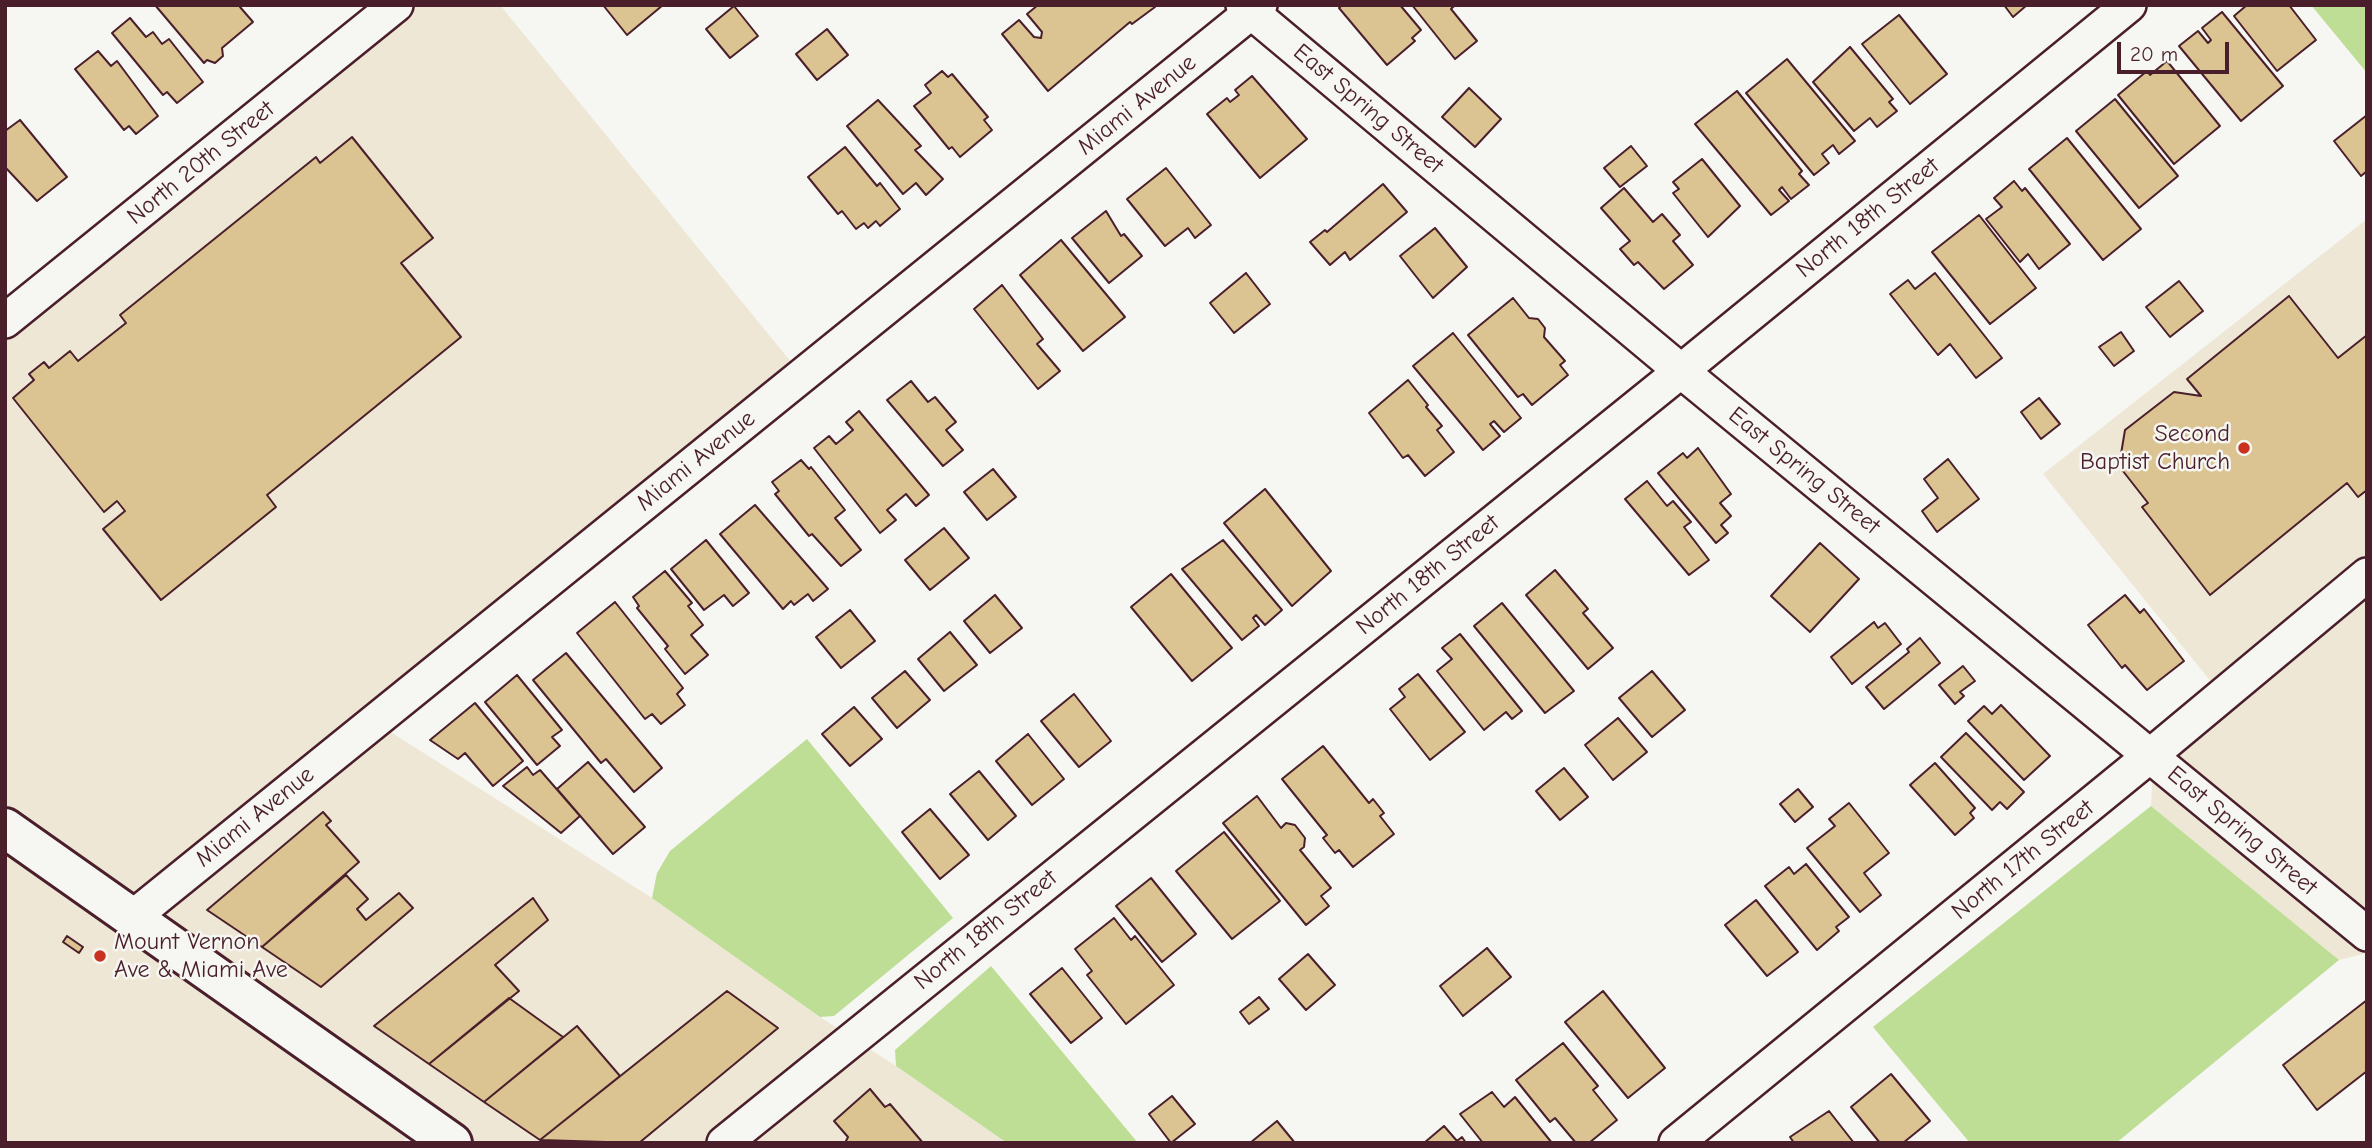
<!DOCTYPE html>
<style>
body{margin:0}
#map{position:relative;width:2372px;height:1148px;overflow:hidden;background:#f6f6f2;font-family:"Comic Neue",sans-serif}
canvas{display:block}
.frame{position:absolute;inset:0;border:7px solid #4a1f2b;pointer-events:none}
.scale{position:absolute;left:2117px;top:42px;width:112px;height:32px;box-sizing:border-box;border:4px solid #4a1f2b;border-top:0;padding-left:9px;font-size:21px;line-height:24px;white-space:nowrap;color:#4a1f2b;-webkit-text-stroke:5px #f6f6f2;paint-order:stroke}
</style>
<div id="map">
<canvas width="2372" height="1148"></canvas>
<div class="frame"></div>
<div class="scale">20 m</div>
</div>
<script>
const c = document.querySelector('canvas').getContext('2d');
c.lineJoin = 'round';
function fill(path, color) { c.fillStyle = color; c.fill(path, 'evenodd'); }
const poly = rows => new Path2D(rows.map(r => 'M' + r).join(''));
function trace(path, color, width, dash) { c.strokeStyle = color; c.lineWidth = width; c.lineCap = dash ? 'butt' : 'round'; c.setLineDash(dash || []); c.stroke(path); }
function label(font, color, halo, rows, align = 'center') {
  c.font = font + ' "Comic Neue",sans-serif'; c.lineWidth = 5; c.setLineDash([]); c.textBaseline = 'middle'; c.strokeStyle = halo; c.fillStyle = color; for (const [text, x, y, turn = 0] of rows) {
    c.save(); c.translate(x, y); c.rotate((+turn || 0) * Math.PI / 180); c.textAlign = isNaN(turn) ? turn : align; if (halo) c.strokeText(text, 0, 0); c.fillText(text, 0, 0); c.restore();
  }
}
const built = poly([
 [388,5,500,5,800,373,367,717,652,898,820,1017,896,1066,1007,1143,443,1143,421,1127,401,1143,5,1143,5,320],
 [2367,219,2367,953,2339,960,2151,806,2154,749,2221,694,2043,474]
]);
const green = poly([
 [2311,5,2367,5,2367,73],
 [807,739,953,918,834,1016,820,1017,652,898,657,873,670,851],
 [2151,806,2339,960,2116,1143,1970,1143,1873,1027],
 [991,966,1138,1143,1007,1143,896,1066,895,1050]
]);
const building = poly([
 [155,5,243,5,240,7,253,22,222,48,223,56,215,63,207,60,204,63,155,5],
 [603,5,663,5,627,35,603,5],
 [1038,5,1153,5,1155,7,1132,24,1130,22,1048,91,1002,34,1019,20,1034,37,1041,38,1042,32,1027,14,1038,5],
 [1342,5,1400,5,1421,30,1412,38,1415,41,1387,65,1339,8,1342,5],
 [1412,5,1455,5,1451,9,1477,41,1455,59,1412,5],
 [2004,5,2027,5,2013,17,2004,5],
 [2247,5,2289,5,2316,40,2277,71,2234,16,2247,5],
 [734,6,758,36,730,58,706,29,734,6],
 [2222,12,2283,86,2241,121,2179,46,2198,31,2208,43,2211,40,2202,28,2222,12],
 [1899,15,1947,74,1910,104,1862,44,1899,15],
 [130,18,146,37,153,32,162,44,169,39,203,82,177,103,167,92,163,95,112,33,130,18],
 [827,29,848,55,817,80,796,54,827,29],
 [1850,47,1893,99,1889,102,1897,111,1877,127,1870,118,1854,131,1813,82,1850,47],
 [98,51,111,66,117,61,158,116,136,134,129,126,124,130,75,69,98,51],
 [1787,59,1855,141,1839,154,1833,145,1822,154,1829,163,1814,175,1746,93,1787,59],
 [2167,61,2220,126,2174,164,2118,95,2147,71,2150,75,2167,61],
 [942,71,948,77,952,74,988,117,984,120,992,130,960,157,952,147,949,149,914,106,931,93,925,85,942,71],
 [1252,76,1307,139,1260,178,1207,114,1227,98,1230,102,1239,95,1235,90,1252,76],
 [1469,88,1501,119,1475,147,1442,117,1469,88],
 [1737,91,1802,171,1799,174,1809,185,1791,199,1782,187,1779,190,1789,201,1771,215,1695,124,1737,91],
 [2115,99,2178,176,2139,208,2076,131,2115,99],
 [878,100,921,146,915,150,943,179,926,195,916,183,903,194,847,126,878,100],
 [2367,115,2367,171,2361,176,2334,141,2367,115],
 [20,120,67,177,37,201,5,167,5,131,20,120],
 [352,137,433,238,401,263,461,337,267,495,276,507,161,600,103,529,125,511,117,501,104,512,13,398,34,380,29,374,44,362,49,368,70,351,78,361,126,323,120,315,316,157,320,163,352,137],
 [2067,138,2141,229,2103,260,2029,169,2067,138],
 [1631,146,1647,166,1620,187,1604,168,1631,146],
 [845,147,877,186,880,183,900,209,880,226,876,221,868,228,864,223,856,229,842,211,838,214,808,177,845,147],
 [1702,159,1740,206,1708,237,1673,193,1679,189,1673,182,1702,159],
 [1166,168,1211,225,1195,238,1188,228,1165,246,1127,199,1166,168],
 [2014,181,2022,191,2025,188,2070,244,2039,269,2028,254,2020,262,1986,219,2002,207,1994,198,2014,181],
 [1383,184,1407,212,1350,260,1345,252,1330,265,1310,242,1325,230,1327,232,1383,184],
 [1624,188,1653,222,1662,214,1680,235,1673,241,1693,265,1664,289,1638,262,1634,265,1620,249,1630,241,1601,208,1624,188],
 [1106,211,1121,236,1124,234,1142,256,1109,283,1072,238,1106,211],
 [1979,215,2036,288,1990,324,1932,252,1979,215],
 [1435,228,1467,267,1433,298,1400,256,1435,228],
 [1061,240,1125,317,1083,351,1020,275,1061,240],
 [1246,273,1270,304,1234,333,1210,303,1246,273],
 [1935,273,2002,358,1976,378,1950,344,1938,355,1890,294,1908,280,1915,289,1935,273],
 [2179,281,2203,311,2170,337,2146,307,2179,281],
 [1002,285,1043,339,1037,344,1060,371,1038,389,974,309,1002,285],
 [2289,296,2338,358,2367,335,2367,490,2358,497,2347,483,2210,595,2142,507,2148,503,2119,466,2125,430,2174,392,2201,396,2187,379,2289,296],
 [1513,298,1529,318,1538,319,1545,328,1544,337,1565,361,1560,365,1568,375,1532,405,1523,394,1518,397,1468,335,1513,298],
 [2121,332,2134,351,2114,366,2099,347,2121,332],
 [1453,333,1521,418,1504,432,1494,421,1490,424,1500,436,1483,450,1413,366,1453,333],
 [1408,380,1428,405,1426,407,1442,426,1437,430,1454,452,1425,476,1408,455,1403,458,1369,413,1408,380],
 [911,381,928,402,935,397,956,422,946,430,963,450,943,466,887,400,911,381],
 [2039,398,2060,424,2041,439,2021,412,2039,398],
 [859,411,929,495,916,506,906,494,887,510,896,520,880,533,814,448,829,436,836,444,853,430,846,422,859,411],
 [1698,448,1731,494,1720,503,1731,516,1721,525,1728,533,1716,543,1658,473,1683,453,1687,458,1698,448],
 [1948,459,1979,499,1937,532,1922,511,1938,498,1924,479,1948,459],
 [801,460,809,469,811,467,845,510,835,518,861,550,841,566,812,534,809,536,775,494,779,491,772,482,801,460],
 [993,469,1016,497,987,520,964,492,993,469],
 [1647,481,1667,506,1673,501,1691,522,1684,527,1709,560,1689,575,1625,499,1647,481],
 [1265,489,1331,571,1292,606,1224,523,1265,489],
 [755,505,828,589,813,601,808,594,794,605,791,601,783,609,720,534,755,505],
 [944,528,969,558,930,590,905,560,944,528],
 [706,540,749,593,733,606,724,595,704,610,671,569,706,540],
 [1223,540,1282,610,1265,625,1256,615,1253,618,1259,626,1242,640,1182,569,1223,540],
 [1820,543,1859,579,1810,632,1771,596,1820,543],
 [1555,570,1588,609,1583,613,1613,648,1588,669,1526,595,1555,570],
 [665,571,692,603,688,606,703,625,691,635,708,655,685,674,665,649,668,646,637,608,639,606,633,597,665,571],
 [1171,574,1232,648,1192,681,1131,607,1171,574],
 [995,595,1022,628,990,653,964,621,995,595],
 [2125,595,2140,613,2144,609,2184,661,2147,690,2125,665,2122,668,2088,625,2125,595],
 [615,602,683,688,677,694,685,705,661,724,652,714,645,719,577,633,615,602],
 [1502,603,1574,691,1545,713,1474,626,1502,603],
 [850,610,875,641,841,668,816,637,850,610],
 [1874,622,1878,628,1885,623,1901,644,1852,684,1831,657,1874,622],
 [950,632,977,665,944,691,918,659,950,632],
 [1460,634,1522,711,1512,719,1506,712,1484,730,1437,671,1452,659,1442,648,1460,634],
 [1920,638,1940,663,1884,709,1866,687,1909,652,1907,649,1920,638],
 [566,653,662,768,634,792,606,759,601,763,533,680,566,653],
 [1963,666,1975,681,1960,692,1964,696,1955,704,1939,685,1963,666],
 [905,671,930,700,897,728,872,698,905,671],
 [1652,671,1685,710,1652,737,1619,698,1652,671],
 [1418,674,1465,732,1430,760,1390,709,1405,697,1399,689,1418,674],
 [517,675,562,730,552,737,560,746,537,765,485,702,517,675],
 [1074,694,1111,741,1079,767,1041,721,1074,694],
 [475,703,523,761,493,786,465,753,458,759,430,740,475,703],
 [2001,705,2050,756,2024,780,1968,721,1984,706,1992,714,2001,705],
 [854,707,882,739,850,766,822,734,854,707],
 [1618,718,1647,752,1613,780,1585,745,1618,718],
 [1966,733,2024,792,2007,809,2000,802,1992,810,1941,757,1966,733],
 [1028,734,1064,779,1032,805,996,761,1028,734],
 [1323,746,1369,803,1373,799,1384,813,1380,816,1394,834,1353,867,1339,850,1335,853,1323,838,1327,835,1282,779,1323,746],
 [588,762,645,827,613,854,557,789,588,762],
 [1935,763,1975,808,1970,813,1974,818,1955,835,1910,785,1935,763],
 [527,767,533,775,540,770,580,816,561,833,503,786,527,767],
 [1564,768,1588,797,1560,820,1536,791,1564,768],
 [979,771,1016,816,988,840,950,794,979,771],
 [1798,789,1813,807,1795,822,1780,804,1798,789],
 [1257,796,1281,828,1286,823,1295,825,1305,838,1304,847,1300,850,1331,888,1321,896,1329,906,1306,925,1223,823,1257,796],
 [1849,803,1889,853,1864,873,1881,895,1860,912,1807,848,1835,826,1829,819,1849,803],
 [930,809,969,855,940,879,902,832,930,809],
 [323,812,331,821,326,825,359,862,262,947,207,910,323,812],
 [1224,832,1280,901,1232,939,1176,871,1224,832],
 [1806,864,1849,917,1836,927,1839,931,1817,950,1765,886,1789,867,1794,874,1806,864],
 [346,875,368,899,357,909,366,920,399,893,413,908,321,987,262,947,346,875],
 [1151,878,1196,934,1162,962,1116,906,1151,878],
 [533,898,548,920,495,965,519,991,429,1064,374,1026,533,898],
 [1756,900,1798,952,1767,976,1725,925,1756,900],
 [1114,918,1131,940,1135,936,1174,985,1126,1024,1087,975,1092,971,1075,949,1114,918],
 [67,936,83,947,79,953,63,942,67,936],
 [1487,948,1511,977,1463,1016,1440,986,1487,948],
 [1308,954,1335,985,1306,1010,1279,979,1308,954],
 [1062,968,1102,1018,1071,1043,1030,994,1062,968],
 [727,991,778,1028,639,1143,540,1140,727,991],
 [1603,991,1665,1068,1628,1098,1565,1022,1603,991],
 [1259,997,1269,1009,1249,1024,1240,1012,1259,997],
 [509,998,563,1037,484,1102,429,1064,509,998],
 [2367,1000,2367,1071,2317,1110,2283,1065,2367,1000],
 [577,1026,620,1076,540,1140,484,1102,577,1026],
 [1563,1043,1598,1086,1593,1090,1617,1120,1589,1143,1576,1143,1555,1118,1550,1122,1516,1080,1563,1043],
 [1891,1074,1930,1121,1903,1143,1880,1143,1851,1107,1891,1074],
 [870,1089,885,1107,890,1104,923,1143,845,1143,848,1137,834,1121,870,1089],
 [1492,1092,1504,1107,1515,1097,1552,1143,1483,1143,1460,1114,1492,1092],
 [1172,1096,1195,1124,1171,1143,1149,1114,1172,1096],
 [1829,1111,1854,1143,1794,1143,1790,1137,1829,1111],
 [1277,1121,1295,1143,1250,1143,1277,1121],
 [1444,1126,1457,1141,1462,1137,1466,1143,1424,1143,1444,1126]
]);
const minor = poly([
 [1243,5,1681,371,2367,934],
 [5,321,396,5],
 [133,917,1260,5],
 [724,1143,1681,371,2129,5],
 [1676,1143,2151,755,2367,575]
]);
const tertiary = poly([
 [5,828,452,1143]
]);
const markers = [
 [2244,448,7,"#c8321e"],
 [100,956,7,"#c8321e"]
];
const streetNames = [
 ["Miami Avenue",1137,105,-39],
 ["East Spring Street",1368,109,40],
 ["North 20th Street",201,163,-39],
 ["North 18th Street",1868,218,-39],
 ["Miami Avenue",696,461,-39],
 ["East Spring Street",1804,471,39],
 ["North 18th Street",1428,575,-39],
 ["Miami Avenue",255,817,-39],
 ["East Spring Street",2242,831,40],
 ["North 17th Street",2023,860,-39],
 ["North 18th Street",986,930,-39]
];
const poiNames = [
 ["Second",2230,434],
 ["Baptist Church",2230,462],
 ["Mount Vernon",114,942,"left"],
 ["Ave & Miami Ave",114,970,"left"]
];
fill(built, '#eee7d5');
fill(green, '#bedd95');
fill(building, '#dbc392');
trace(building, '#4a1f2b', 2);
trace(minor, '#4a1f2b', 38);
trace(tertiary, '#4a1f2b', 44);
trace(minor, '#f6f6f2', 33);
trace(tertiary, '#f6f6f2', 38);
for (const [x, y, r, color] of markers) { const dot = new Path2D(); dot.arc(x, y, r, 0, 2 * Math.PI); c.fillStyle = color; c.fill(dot); trace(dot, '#f6f6f2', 2.5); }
label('24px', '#4a1f2b', '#f6f6f2', streetNames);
label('24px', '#4a1f2b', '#f6f6f2', poiNames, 'right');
</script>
